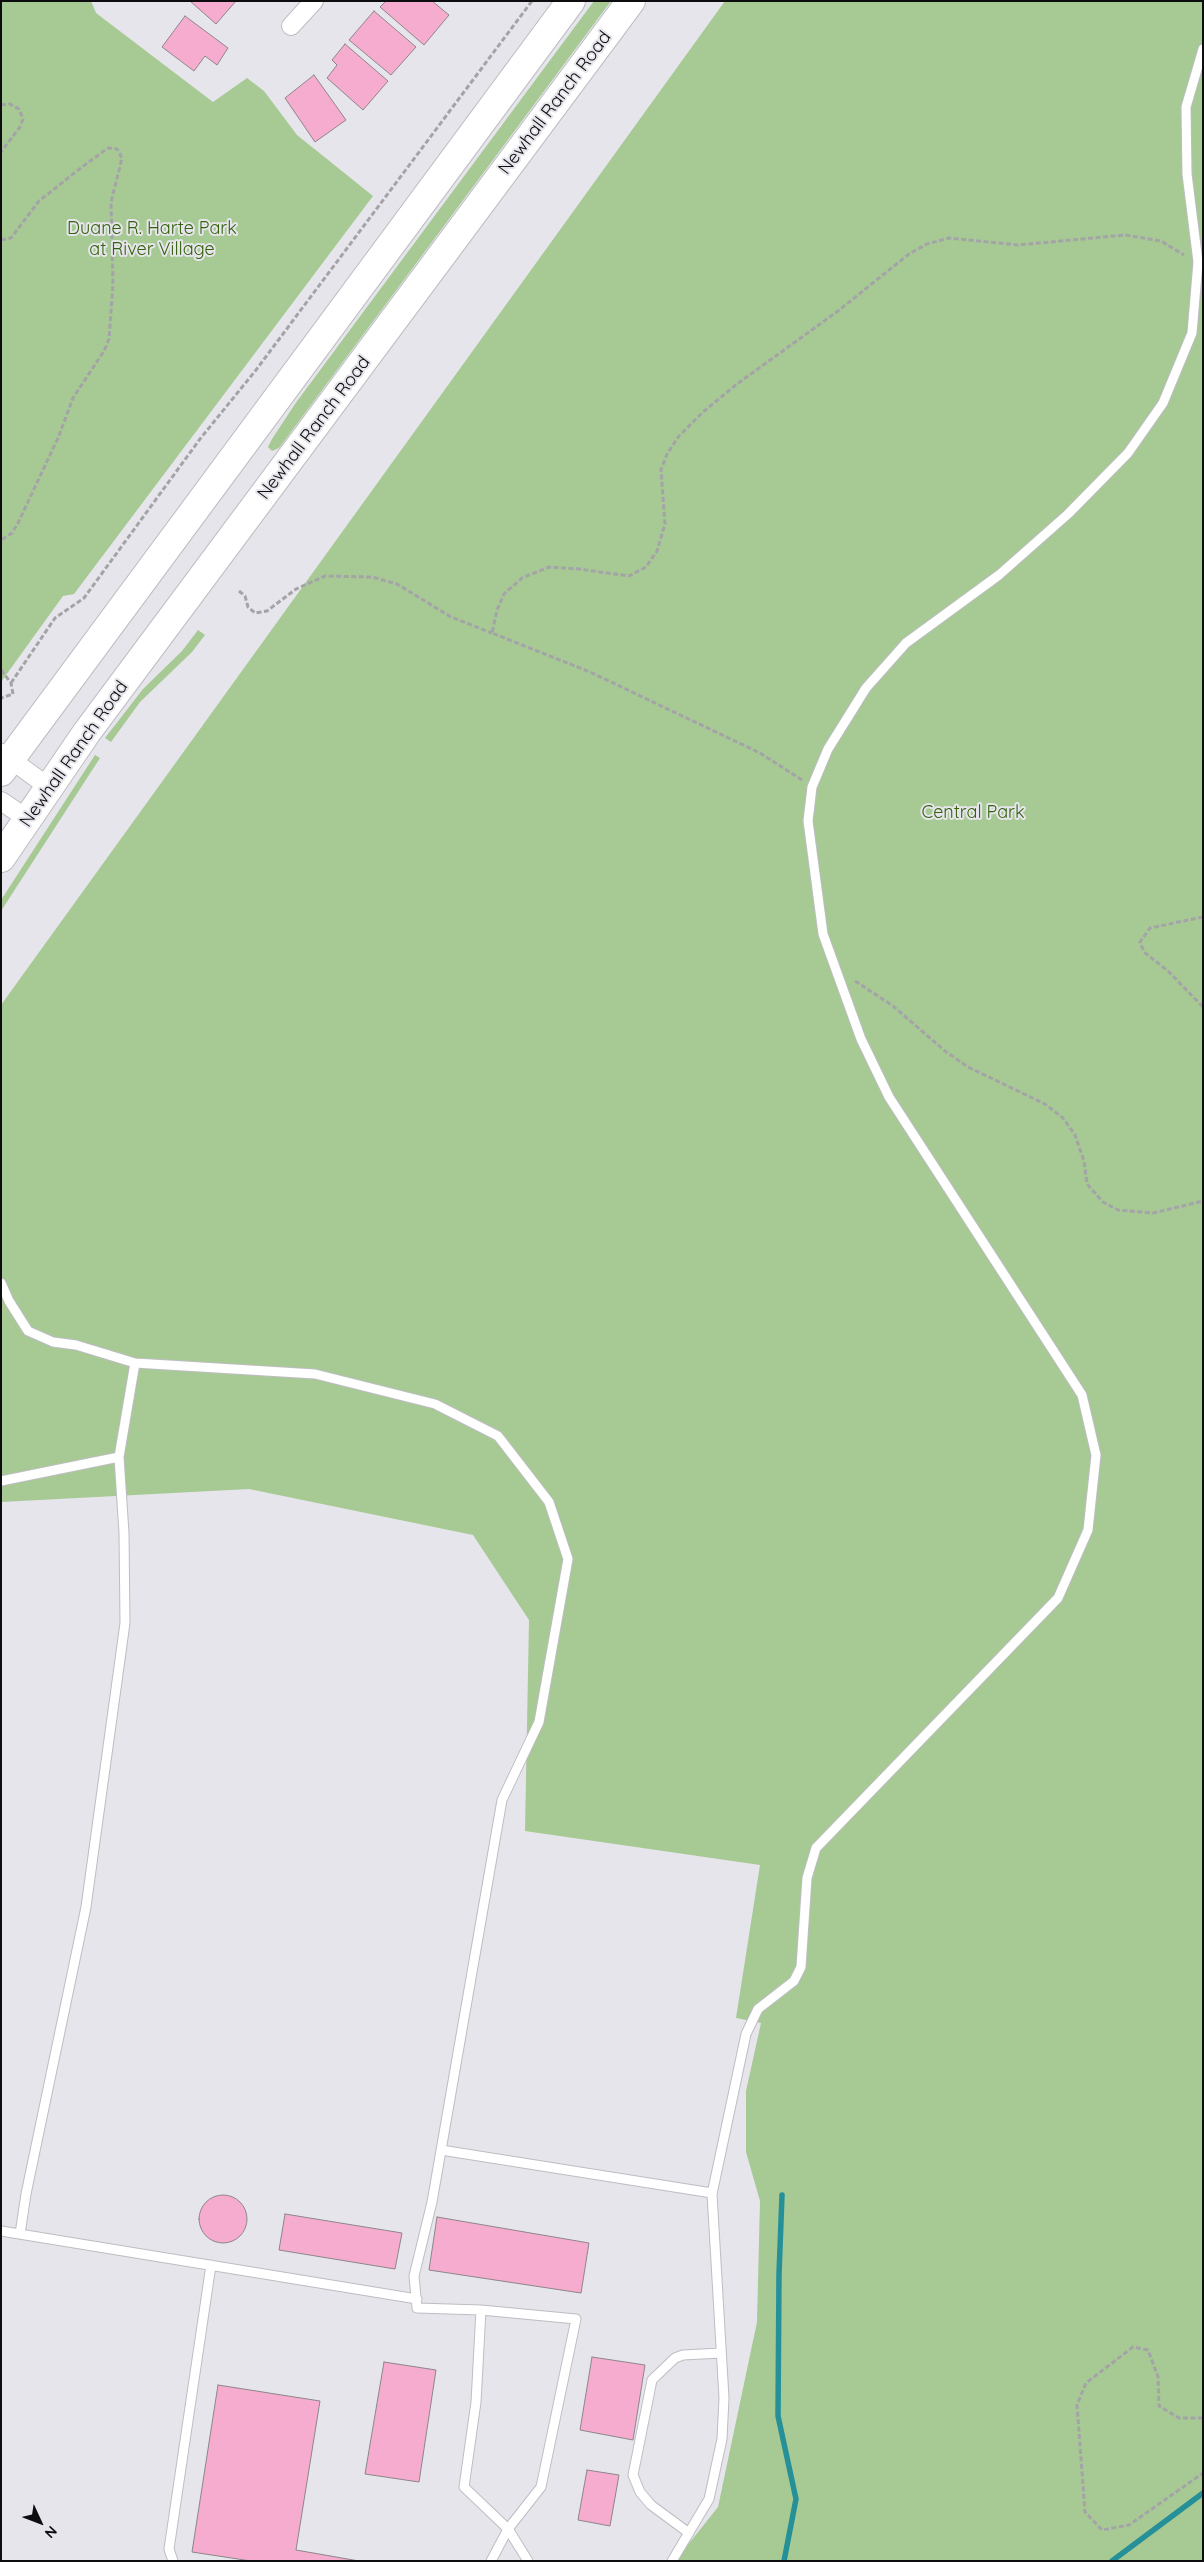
<!DOCTYPE html>
<style>
body{margin:0}
#map{position:relative;width:1204px;height:2562px;overflow:hidden;background:#e6e5eb;font-family:Quicksand,sans-serif}
canvas{display:block}
.frame{position:absolute;inset:0;border:2px solid #0d0d0f;pointer-events:none}
.north{position:absolute;left:15px;top:2497px;width:50px;height:50px;-webkit-text-stroke:4px #e6e5eb;paint-order:stroke;rotate:133deg;font-size:14px;font-weight:700;line-height:20px;text-align:center;color:#0d0d0f}
.north::after{content:'';display:block;margin:auto;width:18px;height:22px;background:#0d0d0f;clip-path:polygon(50% 0,100% 100%,50% 72%,0 100%)}
</style>
<div id="map">
<canvas width="1204" height="2562"></canvas>
<div class="frame"></div>
<div class="north">N</div>
</div>
<script>
const c = document.querySelector('canvas').getContext('2d');
c.lineJoin = 'round';
function fill(path, color) { c.fillStyle = color; c.fill(path, 'evenodd'); }
const poly = rows => new Path2D(rows.map(r => 'M' + r).join(''));
function trace(path, color, width, dash) { c.strokeStyle = color; c.lineWidth = width; c.lineCap = dash ? 'butt' : 'round'; c.setLineDash(dash || []); c.stroke(path); }
function label(font, color, halo, rows, align = 'center') {
  c.font = font + ' Quicksand,sans-serif'; c.lineWidth = 4; c.setLineDash([]); c.textBaseline = 'middle'; c.strokeStyle = halo; c.fillStyle = color; for (const [text, x, y, turn = 0] of rows) {
    c.save(); c.translate(x, y); c.rotate((+turn || 0) * Math.PI / 180); c.textAlign = isNaN(turn) ? turn : align; if (halo) c.strokeText(text, 0, 0); c.fillText(text, 0, 0); c.restore();
  }
}
const green = poly([
 [1,1,91,1,96,13,213,102,247,78,264,91,297,135,373,196,74,594,63,596,1,682],
 [594,1,611,1,279,448,272,451,268,447,272,439,295,404],
 [725,1,1203,1,1203,2561,675,2561,718,2507,757,2322,760,2201,746,2152,746,2091,761,2023,736,2018,760,1865,525,1831,529,1620,473,1535,249,1489,1,1502,1,1005],
 [198,630,205,635,192,652,140,702,111,742,105,738,143,689,182,651],
 [95,755,100,758,1,911,1,900]
]);
const stream = poly([
 [782,2195,779,2274,778,2416,796,2499,784,2561],
 [1112,2561,1203,2493]
]);
const building = poly([
 [190,1,236,1,216,24,190,1],
 [386,1,432,1,449,15,424,45,380,7,386,1],
 [374,11,416,47,391,75,349,40,374,11],
 [185,16,228,48,217,65,205,56,194,71,162,47,185,16],
 [345,44,388,81,363,110,327,78,337,65,332,60,345,44],
 [314,75,346,120,315,142,285,98,314,75],
 '199 2219a24 24 0 1 1 48 0a24 24 0 1 1-48 0Z',
 [285,2214,402,2233,395,2269,279,2250,285,2214],
 [437,2217,589,2243,581,2293,429,2270,437,2217],
 [592,2357,645,2365,633,2440,580,2430,592,2357],
 [384,2362,436,2370,419,2482,365,2474,384,2362],
 [218,2385,320,2401,296,2550,359,2561,251,2561,192,2552,218,2385],
 [587,2470,619,2475,610,2526,578,2520,587,2470]
]);
const path = poly([
 [1,105,10,104,19,109,23,119,20,127,1,152],
 [1,240,11,238,39,201,82,167,108,148,117,149,122,158,111,202,113,284,109,339,104,351,73,398,58,438,18,523,12,533,1,540],
 [239,591,245,596,248,607,255,613,267,611,296,589,325,576,372,577,397,584,451,617,492,633],
 [1,670,11,683,13,694,1,698],
 [11,683,55,618,84,598,200,439,256,370,532,1],
 [802,780,760,753,590,672,492,633,497,610,504,594,522,578,549,567,579,569,629,576,646,567,657,551,665,524,661,470,667,454,679,436,703,412,737,384,838,311,909,254,927,244,949,238,1018,245,1125,235,1161,241,1184,255],
 [1203,917,1150,928,1140,942,1144,952,1168,971,1203,1007],
 [855,981,893,1006,945,1051,968,1067,1045,1104,1063,1118,1075,1135,1084,1161,1087,1184,1103,1202,1118,1210,1153,1213,1203,1201],
 [1203,2418,1179,2418,1159,2406,1158,2377,1148,2350,1133,2347,1086,2383,1077,2405,1085,2512,1102,2530,1129,2525,1203,2473]
]);
const lane = poly([
 [1,1283,9,1301,28,1331,53,1342,76,1345,135,1363,315,1374,435,1404,498,1436,549,1502,568,1559,539,1722,502,1800,432,2202,414,2276,417,2308,481,2310,476,2402,464,2487,508,2529,528,2561],
 [1,1481,119,1457],
 [441,2150,712,2193],
 [1,2231,417,2299],
 [20,2234,26,2194,86,1907,125,1623,124,1533,119,1457,135,1363],
 [481,2310,576,2319,541,2487,508,2529,491,2561],
 [689,2533,651,2505,640,2492,633,2475,652,2380,675,2358,683,2355,721,2353],
 [173,2561,169,2549,211,2265],
 [672,2561,709,2499,722,2439,724,2398,712,2194,746,2034,758,2009,794,1981,801,1967,807,1878,816,1848,1058,1598,1088,1530,1096,1455,1082,1395,889,1097,861,1039,823,934,808,821,812,787,828,749,866,688,906,643,999,575,1068,514,1128,453,1163,403,1192,333,1198,262,1187,174,1186,107,1203,49]
]);
const street = poly([
 [291,26,314,1],
 [2,753,50,788],
 [1,801,29,820]
]);
const primary = poly([
 [1,772,571,1],
 [1,858,87,732,631,1]
]);
const streetNames = [
 ["Newhall Ranch Road",555,103,-53],
 ["Newhall Ranch Road",314,428,-53],
 ["Newhall Ranch Road",74,754,-55]
];
const parkNames = [
 ["Duane R. Harte Park",152,229],
 ["at River Village",152,250],
 ["Central Park",973,813]
];
fill(green, '#a7c994');
trace(stream, '#269099', 5.5);
fill(building, '#f6acce');
trace(building, '#8c8689', 1);
trace(lane, '#bebdc3', 11);
trace(street, '#bebdc3', 20);
trace(primary, '#bebdc3', 30);
trace(path, '#a4a4a8', 3, [5, 2.5]);
trace(lane, '#fff', 9);
trace(street, '#fff', 18);
trace(primary, '#fff', 28);
label('18px', '#0d0d0f', '#e6e5eb', streetNames);
label('18px', '#34610c', '#e6e5eb', parkNames);
</script>
